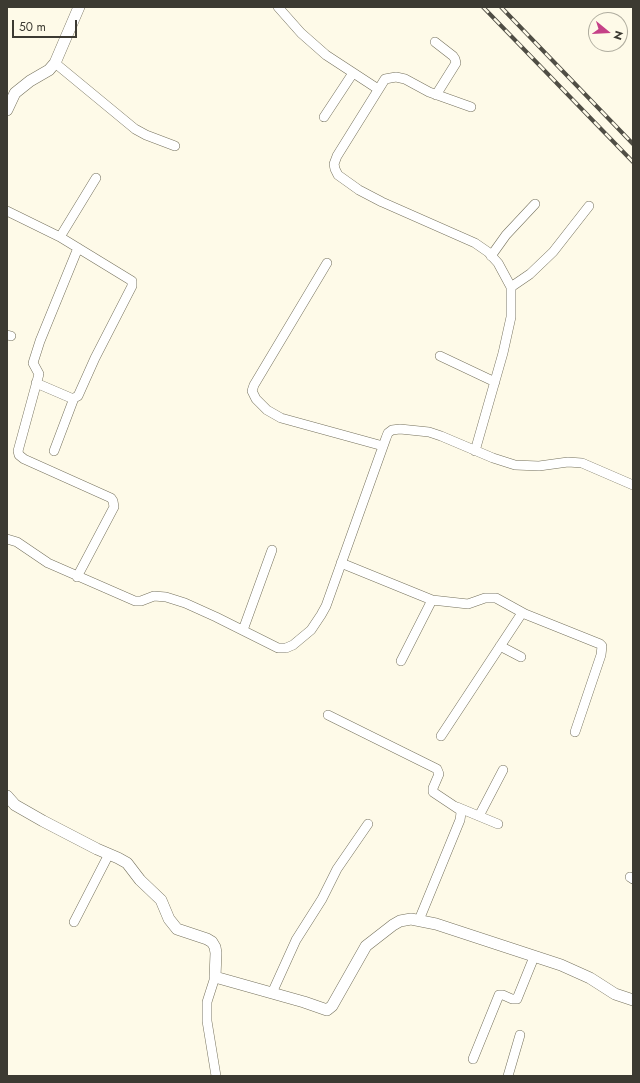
<!DOCTYPE html>
<style>
body{margin:0}
#map{position:relative;width:640px;height:1083px;overflow:hidden;background:#fefae8;font-family:Jost,sans-serif}
canvas{display:block}
.frame{position:absolute;inset:0;border:8px solid #3c3a32;pointer-events:none}
.north{position:absolute;left:588px;top:12px;width:40px;height:40px;box-sizing:border-box;background:#fefae8;border:1px solid #b0ad9f;border-radius:50%;rotate:108deg;font-size:11px;font-weight:700;line-height:16px;text-align:center;color:#3c3a32}
.north::after{content:'';display:block;margin:auto;width:14px;height:18px;background:#c54187;clip-path:polygon(50% 0,100% 100%,50% 72%,0 100%)}
.scale{position:absolute;left:12px;top:20px;width:65px;height:18px;box-sizing:border-box;border:2px solid #3c3a32;border-top:0;padding-left:5px;font-size:12px;line-height:14px;white-space:nowrap;color:#3c3a32;-webkit-text-stroke:3px #fefae8;paint-order:stroke}
</style>
<div id="map">
<canvas width="640" height="1083"></canvas>
<div class="frame"></div>
<div class="north">N</div>
<div class="scale">50 m</div>
</div>
<script>
const c = document.querySelector('canvas').getContext('2d');
c.lineJoin = 'round';
const poly = rows => new Path2D(rows.map(r => 'M' + r).join(''));
function trace(path, color, width, dash) { c.strokeStyle = color; c.lineWidth = width; c.lineCap = dash ? 'butt' : 'round'; c.setLineDash(dash || []); c.stroke(path); }
const minor = poly([
 [278,7,301,33,326,55,378,89],
 [435,42,453,56,455,59,456,63,436,95],
 [55,63,135,129,146,135,175,146],
 [471,107,429,92,405,79,396,77,385,79,337,156,334,164,335,169,338,175,359,190,382,202,475,243,488,252,498,263,511,287,511,317,503,353,475,451],
 [324,117,353,73],
 [7,211,60,237,132,281,132,286,95,358,78,396,74,398,71,398,36,383],
 [60,237,96,178],
 [491,256,506,235,535,204],
 [327,263,254,385,252,391,256,399,267,410,281,418,383,446],
 [511,287,530,274,553,252,589,206],
 [7,335,11,336],
 [440,356,495,382],
 [54,451,74,398],
 [7,539,17,542,48,563,135,601,141,601,154,596,166,597,185,603,216,617,278,648,286,648,293,645,311,630,321,615,326,606,386,438,388,433,392,430,400,429,429,432,441,436,493,458,515,465,539,466,568,462,582,463,633,485],
 [341,563,432,600,468,604,485,598,496,598,525,614,600,644,602,646,601,655,575,732],
 [77,577,114,507,113,501,111,498,24,459,19,455,18,451,39,374,33,363,40,341,78,248],
 [243,630,272,550],
 [500,646,521,657],
 [401,661,432,600],
 [328,715,437,769,439,774,433,788,433,792,460,810,461,813,460,820,419,920],
 [441,736,522,613],
 [457,807,498,824],
 [479,816,503,770],
 [630,877,633,879],
 [74,922,109,854],
 [215,977,207,1002,207,1021,216,1076],
 [272,993,296,940,322,899,337,869,368,824],
 [473,1059,499,995,503,995,512,999,517,999,534,957],
 [508,1076,520,1035]
]);
const tertiary = poly([
 [7,110,15,93,30,81,49,70,55,63,79,7],
 [7,796,15,805,43,821,97,849,118,858,127,863,140,880,161,900,169,919,177,929,207,939,212,942,215,947,216,953,215,977,304,1002,327,1010,332,1006,366,946,393,925,400,921,411,919,436,924,561,965,590,978,615,994,633,1000]
]);
const rail = poly([
 [483,7,633,162],
 [501,7,633,144]
]);
trace(minor, '#75715d', 10);
trace(tertiary, '#75715d', 12);
trace(minor, '#fff', 9);
trace(tertiary, '#fff', 11);
trace(rail, '#504e45', 4);
trace(rail, '#fefae8', 2.5, [8]);
</script>
